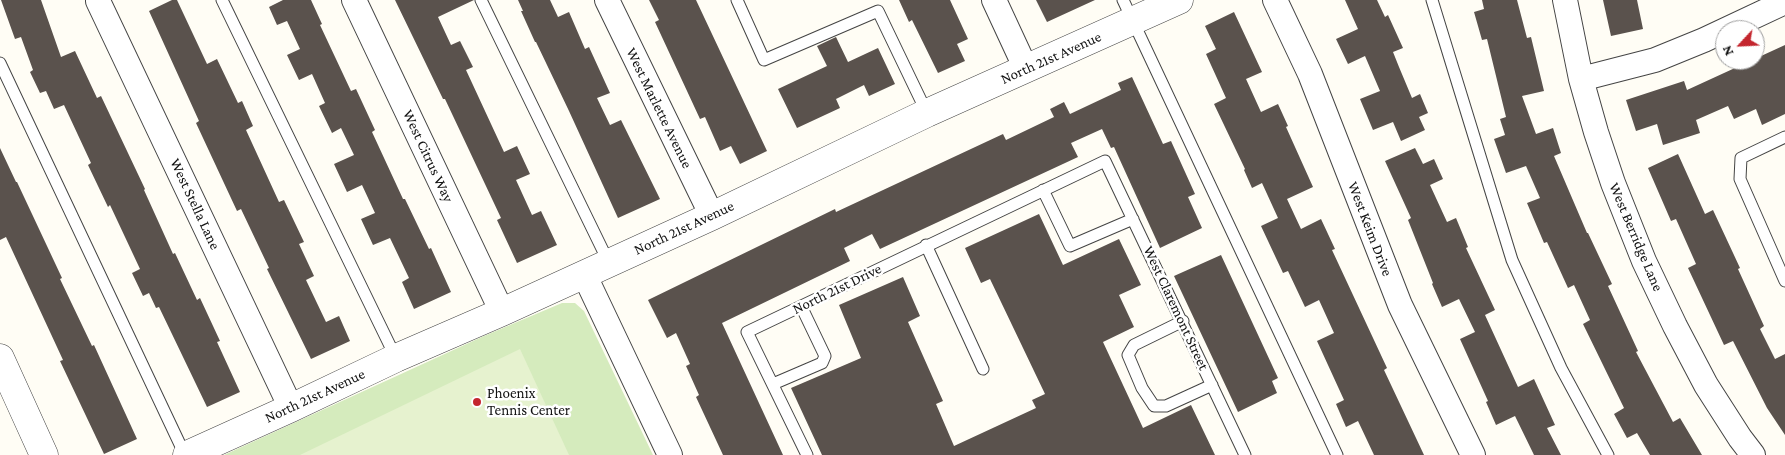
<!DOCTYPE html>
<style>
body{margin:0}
#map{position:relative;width:1785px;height:455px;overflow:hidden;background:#fffdf5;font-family:"Crimson Pro",serif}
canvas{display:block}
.north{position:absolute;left:1715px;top:20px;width:50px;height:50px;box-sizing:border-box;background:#fff;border:1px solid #a0a0a0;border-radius:50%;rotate:245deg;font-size:14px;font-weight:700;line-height:20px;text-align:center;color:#111}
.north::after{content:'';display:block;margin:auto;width:18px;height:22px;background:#c4262e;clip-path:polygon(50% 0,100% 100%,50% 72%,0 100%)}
</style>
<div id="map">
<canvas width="1785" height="455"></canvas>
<div class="north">N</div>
</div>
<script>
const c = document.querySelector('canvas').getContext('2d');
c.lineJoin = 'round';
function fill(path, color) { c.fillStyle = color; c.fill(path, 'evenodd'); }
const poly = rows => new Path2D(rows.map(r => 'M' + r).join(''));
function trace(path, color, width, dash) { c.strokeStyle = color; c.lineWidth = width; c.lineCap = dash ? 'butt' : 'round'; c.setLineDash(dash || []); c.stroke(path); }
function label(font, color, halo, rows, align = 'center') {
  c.font = font + ' "Crimson Pro",serif'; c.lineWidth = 5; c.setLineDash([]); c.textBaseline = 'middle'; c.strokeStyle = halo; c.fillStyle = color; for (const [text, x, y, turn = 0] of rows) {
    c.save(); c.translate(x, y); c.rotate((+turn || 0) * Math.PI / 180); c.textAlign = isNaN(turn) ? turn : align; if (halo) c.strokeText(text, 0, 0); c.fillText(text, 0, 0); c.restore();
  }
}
const green = poly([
 [562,303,575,303,584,311,653,455,224,455,484,336]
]);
const pitch = poly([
 [520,349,569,455,300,455]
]);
const building = poly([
 [1,0,41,0,61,57,75,51,97,98,101,96,145,189,144,190,173,254,175,253,197,300,200,298,220,341,217,342,240,392,207,407,159,307,156,308,149,293,143,296,132,273,140,269,110,205,108,207,88,165,91,163,64,105,54,109,46,91,40,93,30,72,33,70,21,37,15,39],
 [172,0,177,0,207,64,217,59,238,103,242,101,253,126,246,130,279,202,284,200,304,242,299,244,314,276,306,280,326,322,339,316,350,341,311,359,267,269,269,268,241,209,237,211,196,123,199,121,149,11],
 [283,0,311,0,322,24,320,25,351,91,356,89,375,130,372,132,403,199,405,199,429,249,431,248,451,292,414,309,402,282,409,278,390,238,373,245,361,219,375,213,362,185,347,192,334,164,354,155,341,128,332,133,319,106,325,103,312,74,299,80,287,55,300,49,287,21,277,25,269,7],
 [395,0,474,0,438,17,451,45,460,41,473,67,466,70,504,152,517,146,530,174,516,180,532,215,541,211,557,245,517,263,497,220,501,218,445,99,443,99],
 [518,0,550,0,558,17,569,12,585,49,589,47,610,93,597,98,610,125,621,120,660,199,618,218,569,111,536,42,535,42,521,11,523,11],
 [649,0,696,0,767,151,740,164,731,146,720,151,705,117,700,119,655,22,659,20],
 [899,0,950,0,968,39,957,44,965,61,938,73,912,20,909,22],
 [1036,0,1095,0,1047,22],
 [1345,0,1377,0,1385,17,1388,15,1403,48,1393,52,1399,67,1412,98,1420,94,1428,113,1419,117,1425,130,1401,141,1393,122,1373,130,1360,99,1380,91,1365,56,1348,64,1336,39,1358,29],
 [1482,0,1517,0,1527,38,1531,37,1544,91,1522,96,1536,134,1553,128,1561,153,1554,156,1587,233,1588,233,1612,284,1608,286,1638,351,1636,352,1673,422,1680,418,1702,455,1650,455,1637,433,1627,438,1614,414,1624,408,1583,324,1590,320,1574,285,1568,288,1547,242,1544,243,1527,203,1540,198,1526,166,1506,173,1494,139,1505,135,1500,119,1506,117,1487,39,1482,40,1474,12,1484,9],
 [1603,0,1637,0,1643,29,1611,36],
 [1234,12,1262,72,1246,79,1261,112,1278,104,1288,126,1286,127,1313,187,1287,199,1301,229,1321,219,1335,249,1332,250,1387,368,1384,370,1424,455,1374,455,1358,421,1346,427,1336,404,1344,400,1317,341,1334,333,1319,300,1305,307,1288,271,1283,273,1261,226,1278,218,1262,183,1252,188,1244,170,1245,169,1214,104,1226,98,1206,54,1216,49,1205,26],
 [836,37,848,62,878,48,895,84,869,96,864,85,836,99,840,108,797,128,778,89,827,66,817,46],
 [1785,45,1785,114,1762,125,1756,109,1734,119,1728,106,1696,120,1700,133,1663,145,1657,124,1636,131,1626,100,1684,81,1687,90],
 [1132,77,1163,144,1171,141,1195,194,1188,197,1202,228,1160,248,1114,147,1111,148,1102,129,1071,143,1078,157,880,249,872,234,844,248,850,261,722,323,783,455,723,455,696,397,699,395,686,366,690,364,676,333,667,338,648,300,835,209,836,212,1003,134,1006,140,1054,117,1050,109,1064,102,1070,114,1121,90,1118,83],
 [0,148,16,182,17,182,62,278,60,279,92,346,94,345,137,439,104,454,60,361,63,360,6,237,0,240],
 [1415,148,1423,164,1434,159,1443,179,1430,185,1447,222,1456,218,1468,247,1466,248,1495,310,1485,315,1518,387,1534,379,1555,425,1547,428,1561,455,1534,455,1515,416,1496,425,1486,402,1488,401,1460,339,1475,332,1459,299,1442,307,1432,284,1433,283,1408,220,1411,218,1385,161],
 [1678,154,1705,214,1713,210,1740,268,1738,269,1764,326,1760,329,1775,359,1785,354,1785,435,1767,408,1733,341,1724,345,1688,268,1696,264,1676,219,1671,221,1648,168],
 [1039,214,1063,265,1119,239,1141,285,1119,295,1134,327,1103,342,1143,428,1191,405,1215,455,822,455,791,388,861,358,839,305,903,277,920,316,908,322,943,401,936,404,954,446,1036,408,1032,400,1045,394,990,279,981,283,965,248],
 [1221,255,1278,378,1272,381,1277,393,1238,412,1174,276]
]);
const service = poly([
 [222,0,396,358],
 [481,0,609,263],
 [737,0,764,60,878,11,927,113],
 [1123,0,1337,455],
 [1432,0,1512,260,1561,368,1608,455],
 [0,63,185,455],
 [1785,137,1741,158,1740,179,1785,281],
 [1043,190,1070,246,1133,219],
 [926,245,983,369],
 [1183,321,1134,345,1128,355,1142,388,1154,406,1166,406,1212,385],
 [773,384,822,363,825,356,801,306],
 [807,455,747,332,1105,161,1245,455]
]);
const minor = poly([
 [354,0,502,312],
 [607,0,712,216],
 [994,0,1026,69],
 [1275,0,1310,74,1400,305,1473,455],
 [1565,0,1581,79,1596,132,1613,183,1644,261,1675,326,1706,385,1740,438,1753,455],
 [98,1,291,408],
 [1581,79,1655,60,1704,40,1785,2],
 [584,274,670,455]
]);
const tertiary = poly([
 [0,358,44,455],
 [187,455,291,408,396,358,502,312,712,216,927,113,1179,0]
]);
const markers = [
 [477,402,5,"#c4262e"]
];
const streetNames = [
 ["North 21st Avenue",1051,58,-24],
 ["West Marlette Avenue",659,108,64],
 ["West Citrus Way",428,156,65],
 ["West Stella Lane",195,204,65],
 ["North 21st Avenue",684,228,-25],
 ["West Keim Drive",1370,229,69],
 ["West Berridge Lane",1636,237,67],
 ["North 21st Drive",837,289,-26],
 ["West Claremont Street",1176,308,65],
 ["North 21st Avenue",315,396,-25]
];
const poiNames = [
 ["Phoenix",487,393],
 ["Tennis Center",487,410]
];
fill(green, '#d5ebbd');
fill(pitch, '#e6f2cf');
fill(building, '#5a524d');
trace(service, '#444', 13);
trace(minor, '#444', 26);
trace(tertiary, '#444', 29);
trace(service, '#fff', 11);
trace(minor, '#fff', 24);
trace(tertiary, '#fff', 28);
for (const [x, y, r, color] of markers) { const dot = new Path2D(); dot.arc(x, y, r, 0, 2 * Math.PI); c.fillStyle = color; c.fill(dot); trace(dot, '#fff', 2); }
label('15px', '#111', '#fff', streetNames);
label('15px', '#111', '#fff', poiNames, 'left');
</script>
